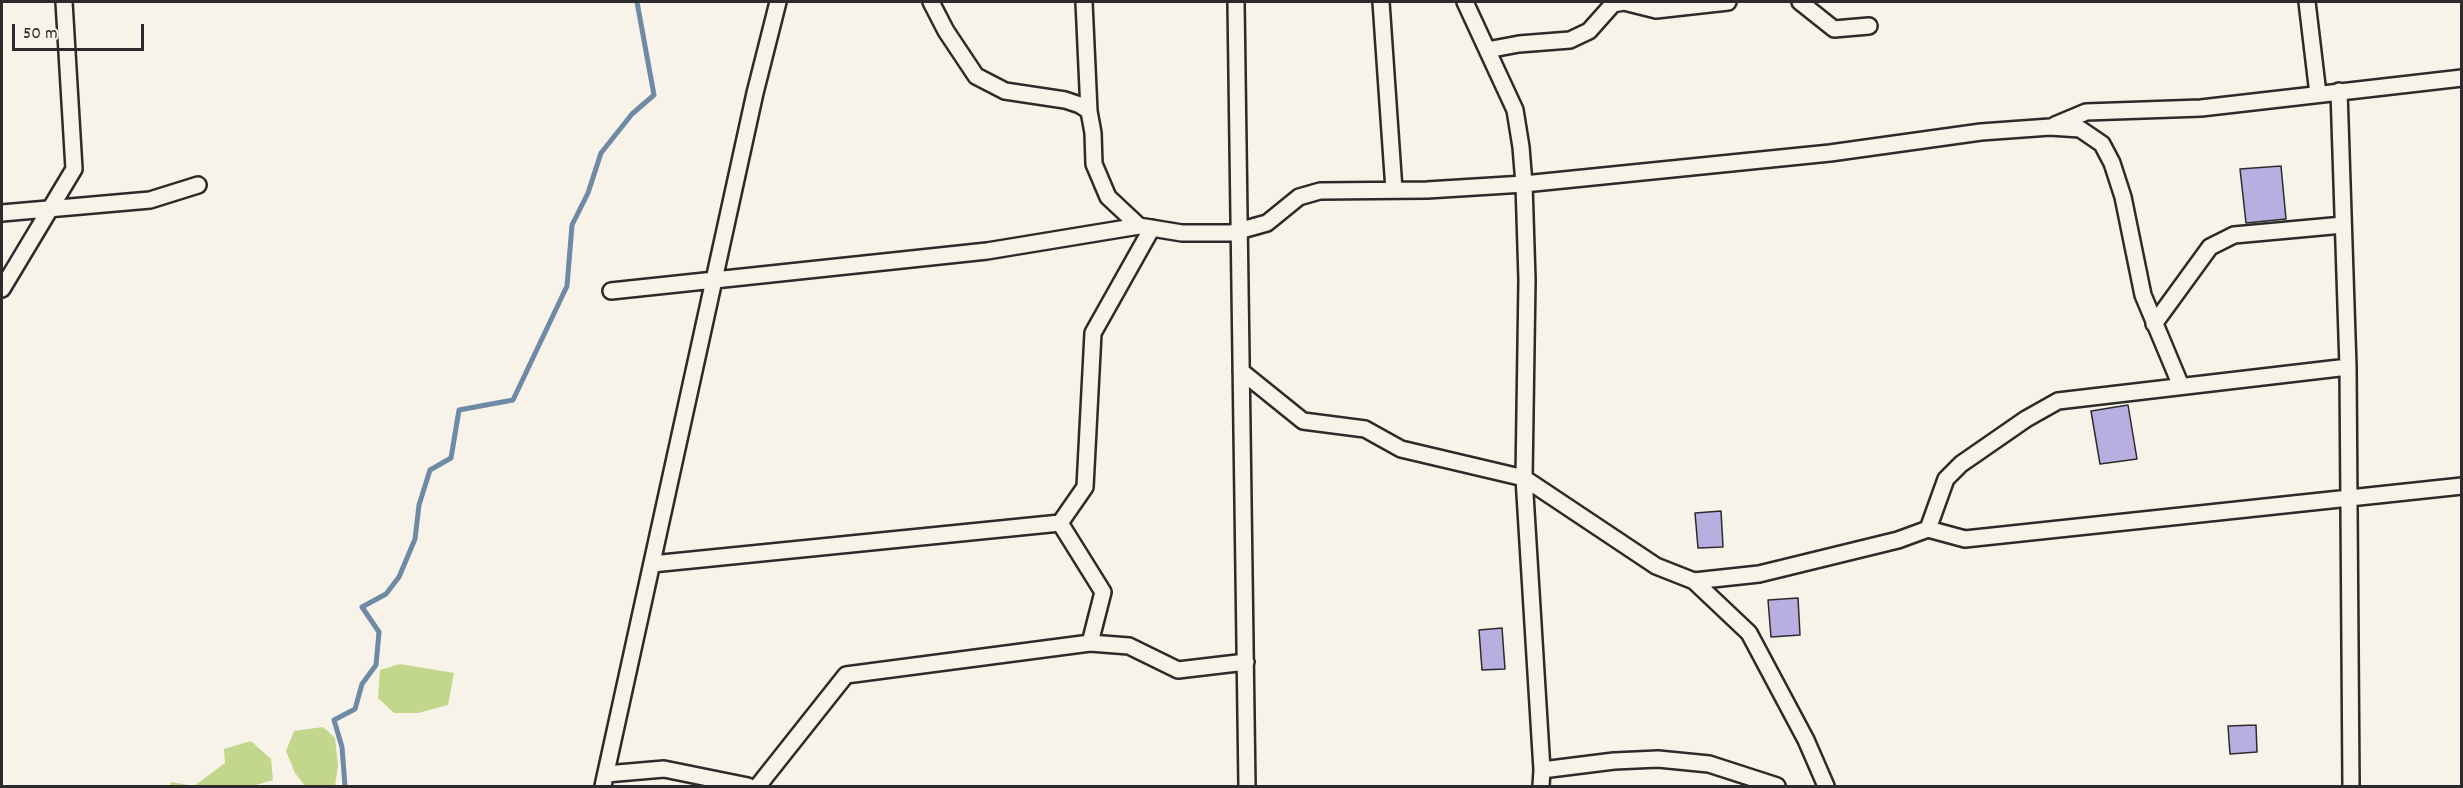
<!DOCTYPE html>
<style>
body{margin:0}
#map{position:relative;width:2463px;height:788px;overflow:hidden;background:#f7f3e8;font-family:Dekko,sans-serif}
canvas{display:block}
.frame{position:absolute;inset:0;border:3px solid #2b2b2b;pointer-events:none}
.scale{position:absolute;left:12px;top:24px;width:132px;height:27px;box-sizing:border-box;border:3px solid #2b2b2b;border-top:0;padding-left:8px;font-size:18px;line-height:21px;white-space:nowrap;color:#2b2b2b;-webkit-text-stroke:4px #f7f3e8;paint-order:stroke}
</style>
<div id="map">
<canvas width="2463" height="788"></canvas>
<div class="frame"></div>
<div class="scale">50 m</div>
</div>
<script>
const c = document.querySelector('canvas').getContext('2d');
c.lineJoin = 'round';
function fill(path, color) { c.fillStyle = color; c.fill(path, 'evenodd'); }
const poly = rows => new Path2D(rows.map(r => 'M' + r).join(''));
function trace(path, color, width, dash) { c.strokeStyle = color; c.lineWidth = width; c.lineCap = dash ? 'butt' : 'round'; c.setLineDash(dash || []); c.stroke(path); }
const green = poly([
 [400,664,454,673,448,705,418,713,394,713,378,698,380,670],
 [323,727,335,738,338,766,335,786,305,786,295,773,286,751,294,731],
 [251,741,271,759,273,780,253,786,170,786,171,782,194,786,225,763,224,749]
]);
const stream = poly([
 [345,786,342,747,334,720,355,709,362,684,376,665,379,632,362,607,386,594,399,577,415,539,419,505,430,470,451,458,459,410,513,400,567,286,572,225,588,193,601,153,632,114,654,95,637,2]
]);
const building = poly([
 [2281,166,2286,219,2246,223,2240,169,2281,166],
 [2128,405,2137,459,2100,464,2091,411,2128,405],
 [1721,511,1723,547,1698,548,1695,513,1721,511],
 [1798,598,1800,635,1771,637,1768,600,1798,598],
 [1502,628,1505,669,1482,670,1479,630,1502,628],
 [2256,725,2257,752,2230,754,2228,726,2256,725]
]);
const street = poly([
 [931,2,946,31,976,76,1005,91,1065,100,1080,105,1089,111],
 [1084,2,1089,111,1093,133,1094,164,1108,197,1139,226],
 [1236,2,1247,786],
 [1381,2,1394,190],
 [1465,2,1515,110,1521,147,1524,184,1527,280,1524,478,1542,770,1541,786],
 [1800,2,1834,29,1869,26],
 [2307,2,2318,94],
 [1487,50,1519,44,1570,40,1589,31,1613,4,1624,2,1656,10,1728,2],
 [2339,91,2348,367,2351,786],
 [2055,125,2086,112,2201,108,2462,78],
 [2,213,150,200,198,185],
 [2,289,74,169,64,2],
 [611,291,987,251,1139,226,1182,233,1231,233,1267,223,1299,197,1320,191,1427,190,1524,184,1830,153,1981,132,2050,127,2080,129,2102,144,2112,163,2123,197,2143,295,2181,386],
 [2154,324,2210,247,2234,235,2343,225],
 [1241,371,1303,421,1365,429,1401,449,1524,478,1656,566,1694,581,1749,633,1806,740,1826,786],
 [1928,529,1946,479,1961,464,2026,419,2058,401,2348,367],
 [652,564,1060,523],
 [1694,581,1759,574,1898,540,1928,529,1965,539,2462,486],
 [1090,643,1103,592,1060,523,1085,487,1093,333,1152,228],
 [1542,770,1614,761,1658,759,1709,764,1777,786],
 [606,774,664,769,748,786],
 [603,786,755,93,778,2],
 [758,786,846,675,1090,643,1129,646,1178,670,1246,662]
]);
fill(green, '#c2d78c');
trace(stream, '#6f8aa5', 5);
fill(building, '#b7afe0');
trace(building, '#2b2b2b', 1.5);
trace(street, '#2b2b2b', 20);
trace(street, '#f7f3e8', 15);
</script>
